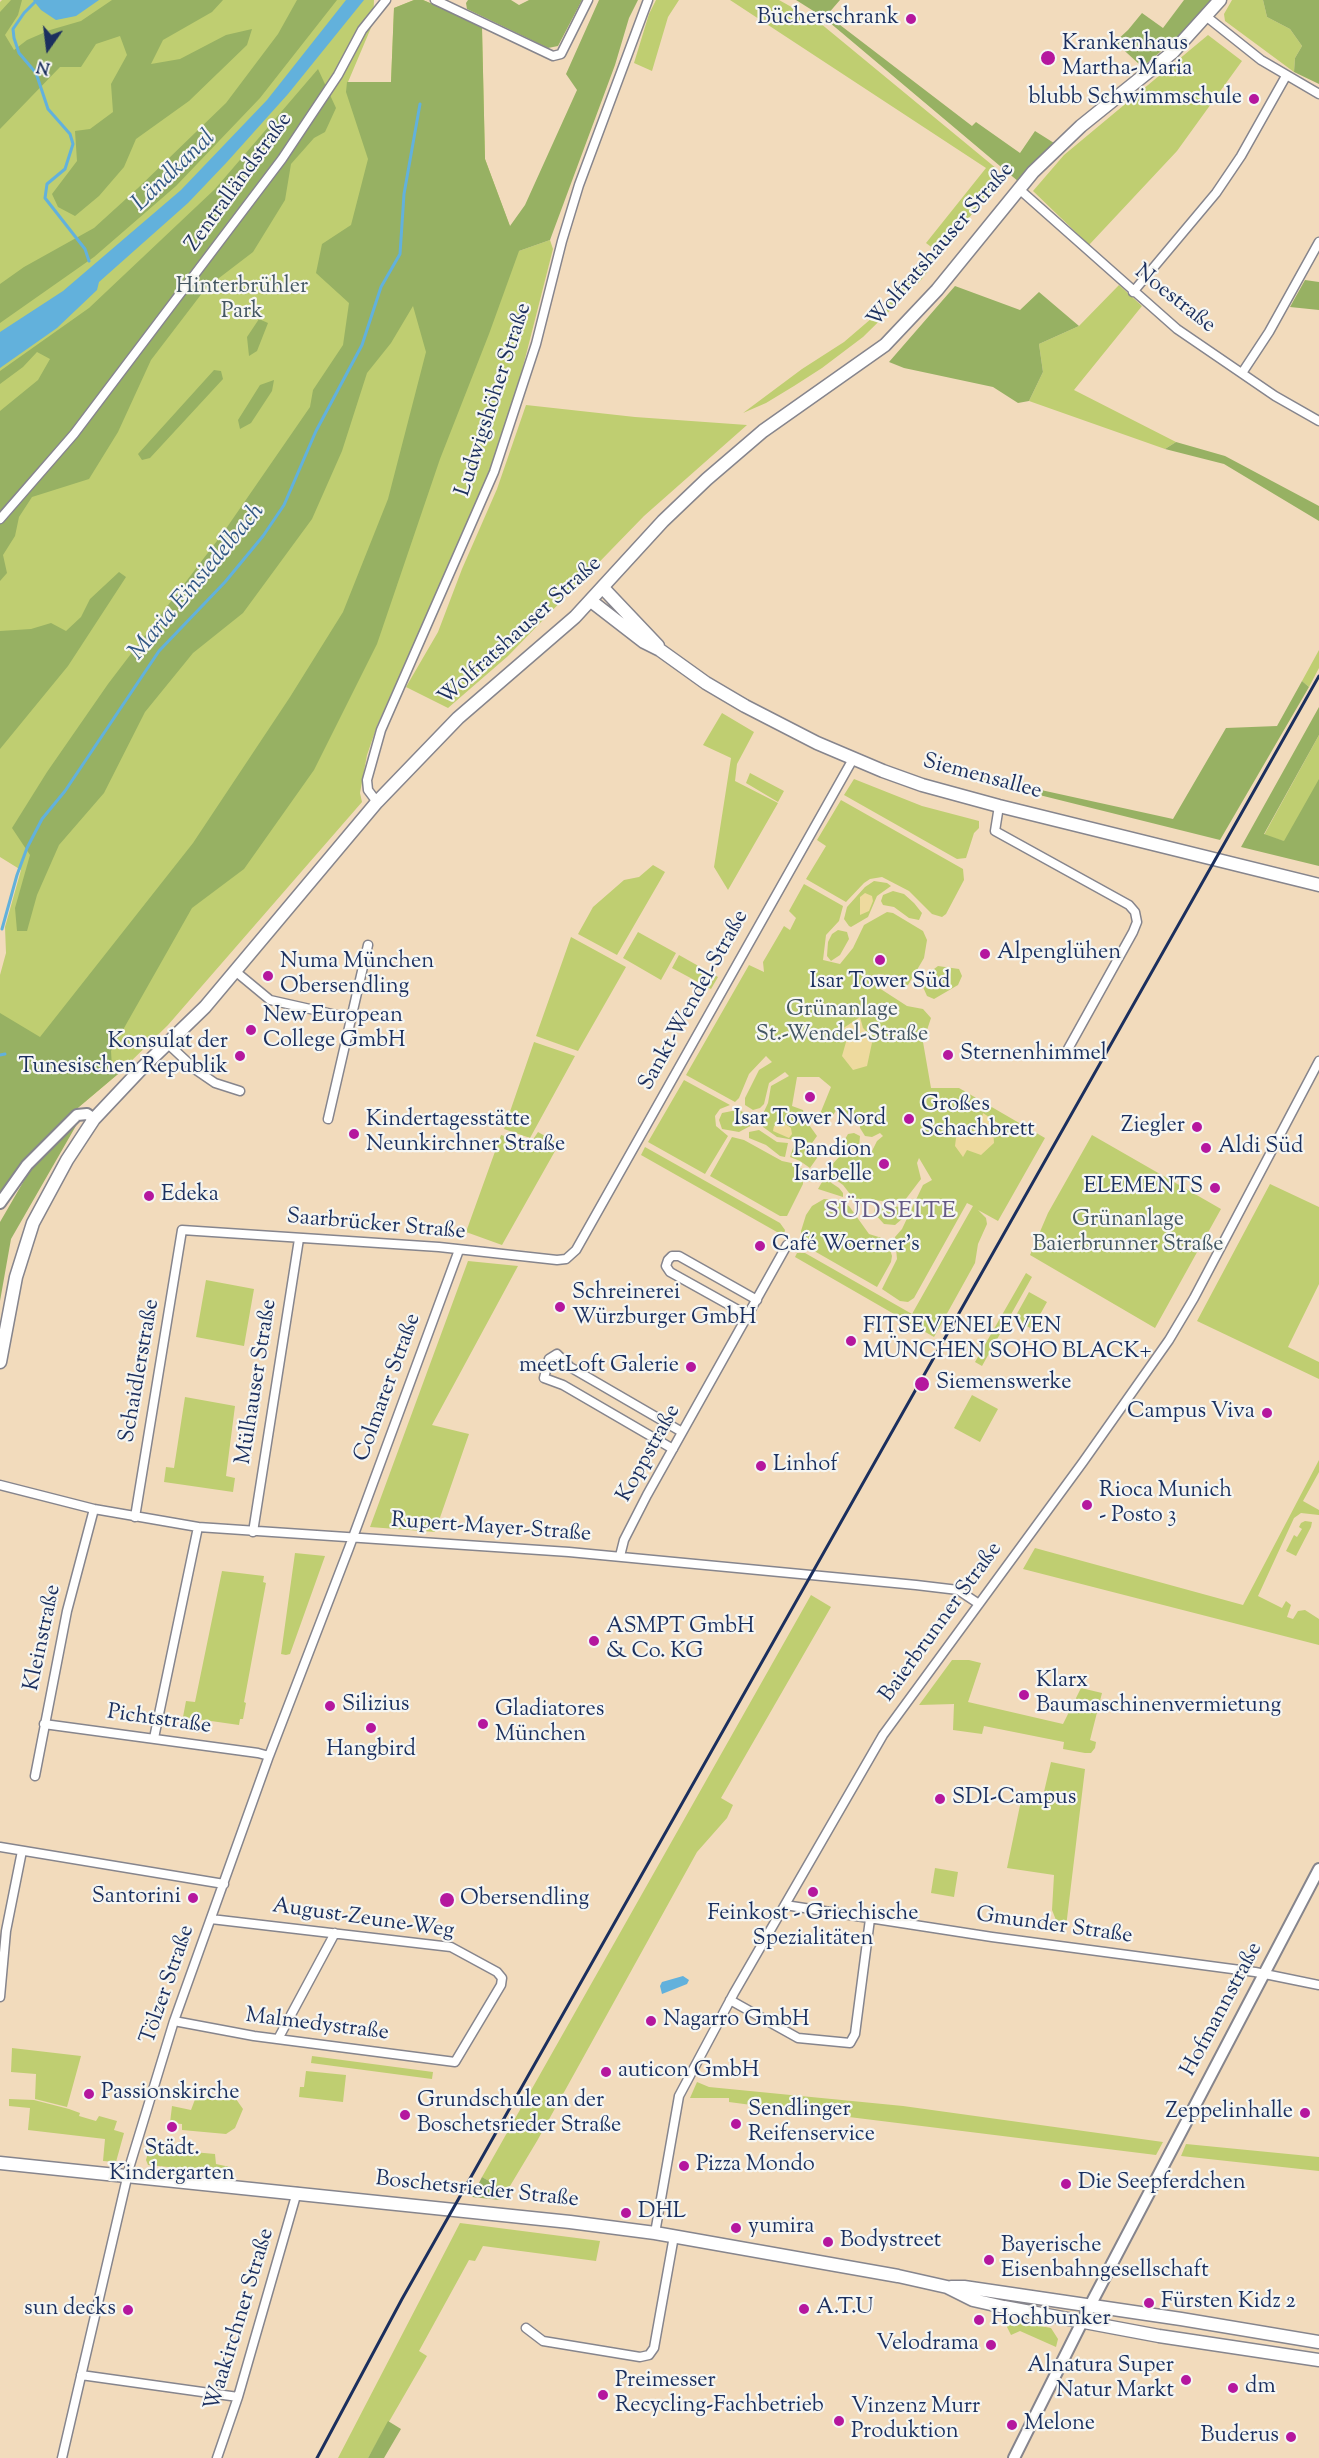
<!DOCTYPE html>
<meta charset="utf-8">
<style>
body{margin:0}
#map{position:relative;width:1319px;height:2458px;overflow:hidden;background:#f2dbbc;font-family:"Sorts Mill Goudy",serif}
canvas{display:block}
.north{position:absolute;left:18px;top:18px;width:60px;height:60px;-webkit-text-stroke:4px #f6f6f2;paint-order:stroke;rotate:194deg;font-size:16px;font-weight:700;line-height:24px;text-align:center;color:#1b2f5e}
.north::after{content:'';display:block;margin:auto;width:21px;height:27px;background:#1b2f5e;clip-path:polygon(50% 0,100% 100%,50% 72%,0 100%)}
</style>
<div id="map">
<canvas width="1319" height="2458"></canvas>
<div class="north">N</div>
</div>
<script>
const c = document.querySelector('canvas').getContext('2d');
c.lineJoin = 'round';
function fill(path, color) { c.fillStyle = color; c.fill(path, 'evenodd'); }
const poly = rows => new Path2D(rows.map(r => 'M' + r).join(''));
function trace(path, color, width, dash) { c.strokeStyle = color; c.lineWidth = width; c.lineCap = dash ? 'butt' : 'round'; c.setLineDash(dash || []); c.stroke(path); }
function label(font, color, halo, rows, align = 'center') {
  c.font = font + ' "Sorts Mill Goudy",serif'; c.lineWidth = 4.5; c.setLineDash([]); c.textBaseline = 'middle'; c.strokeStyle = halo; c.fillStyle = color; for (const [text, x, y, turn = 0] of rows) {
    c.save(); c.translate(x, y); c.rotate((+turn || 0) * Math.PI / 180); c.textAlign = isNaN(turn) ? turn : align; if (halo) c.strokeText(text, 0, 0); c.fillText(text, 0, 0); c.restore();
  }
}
const green = poly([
 [2,0,374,0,373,23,348,82,391,82,394,8,414,0,423,0,482,28,485,159,519,251,550,240,553,249,514,402,490,472,377,726,367,755,360,793,362,802,168,1025,118,1074,73,1112,0,1198,0,975,6,953,5,927,21,870,0,857,0,2],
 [656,0,679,0,668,17,652,71,634,63,649,14],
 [730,0,779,0,820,23,997,169,999,179,921,280,863,337,822,368,794,386,766,403,743,413,802,369,844,342,879,312,934,249,926,243,986,168],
 [1232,0,1263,0,1267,17,1290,29,1302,46,1295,58,1294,72,1225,21,1224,14],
 [1208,35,1242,61,1177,151,1089,245,1033,191,1064,155],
 [1119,285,1142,306,1074,390,1176,442,1165,449,1029,401,1043,372,1039,344,1079,326],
 [526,405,635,417,747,425,644,516,508,656,448,708,406,687,438,632,462,569,497,489],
 [1319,650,1319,668,1309,687,1302,681],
 [722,713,754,732,737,764,735,781,778,803,728,890,714,867,731,758,703,745],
 [1319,735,1319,852,1264,835],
 [750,773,784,791,778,802,746,783],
 [854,779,922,806,979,821,979,828,974,833,966,858,957,859,844,795],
 [841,800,963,869,964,880,946,914,942,917,932,914,909,891,882,877,870,879,864,883,846,902,806,879,826,846,817,840],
 [653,865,665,872,617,955,578,934,593,907,624,880,639,877],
 [874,881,887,883,891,886,877,896,868,917,851,927,849,926,844,919,847,907,865,887],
 [804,884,843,906,839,921,826,935,823,960,840,964,853,948,864,925,887,912,893,913,923,931,927,940,924,958,908,985,897,988,890,983,886,975,878,974,877,982,873,984,907,1006,923,1009,931,1018,923,1042,931,1088,959,1088,1045,1138,998,1221,978,1210,986,1218,987,1224,978,1244,975,1263,934,1337,795,1257,797,1253,805,1253,912,1314,973,1206,967,1203,914,1298,908,1302,900,1301,882,1289,897,1259,895,1237,902,1229,923,1185,932,1180,919,1158,917,1163,921,1179,905,1200,894,1203,875,1200,866,1204,857,1203,843,1185,828,1174,829,1168,839,1157,870,1155,877,1141,883,1136,880,1133,872,1137,865,1136,860,1128,859,1121,853,1117,849,1120,842,1118,840,1116,843,1110,838,1107,832,1117,825,1117,820,1114,831,1087,819,1077,797,1077,792,1106,803,1110,807,1122,817,1136,812,1143,777,1137,763,1127,761,1118,768,1103,771,1086,789,1076,785,1072,769,1083,764,1104,760,1108,753,1110,745,1105,745,1098,759,1070,772,1062,766,1056,749,1074,739,1098,735,1102,686,1075,749,965,764,972,763,962,784,926,790,930,796,918,789,911],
 [893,891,904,894,914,903,922,913,919,920,909,918,894,907,883,905,881,901,883,895],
 [838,930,847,932,849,939,840,955,831,961,827,956,828,942,832,934],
 [638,932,676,953,661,980,623,958],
 [571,937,626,967,578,1051,536,1036],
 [679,955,718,977,711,989,672,968],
 [938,966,959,969,962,976,958,985,934,999,927,996,923,987,930,972],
 [534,1042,575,1056,530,1138,504,1129],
 [684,1080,730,1105,720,1109,715,1116,716,1126,728,1136,705,1174,648,1142],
 [737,1110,750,1114,755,1119,754,1124,739,1132,722,1129,719,1120,722,1113],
 [759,1130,777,1142,788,1143,785,1157,780,1156,766,1145,749,1138,749,1132],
 [538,1132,559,1144,502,1245,466,1232,501,1135,530,1144],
 [854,1133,860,1136,859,1147,847,1150,840,1148,848,1134],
 [1092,1135,1221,1209,1155,1328,1030,1255,1048,1213],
 [732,1137,744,1140,782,1161,796,1164,802,1169,803,1184,787,1216,780,1216,710,1176],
 [799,1143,811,1147,818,1152,817,1158,810,1168,800,1161,790,1157,794,1145],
 [645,1147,780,1223,785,1230,784,1236,641,1155],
 [827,1180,839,1188,843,1193,843,1197,818,1189,822,1182],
 [1270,1184,1319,1207,1319,1284,1288,1347,1319,1362,1319,1379,1197,1321],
 [824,1199,837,1200,849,1206,869,1234,885,1239,888,1243,892,1256,891,1262,877,1287,802,1244,801,1231,806,1215,812,1206],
 [894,1206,906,1208,902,1219,895,1225,884,1224,874,1213,875,1208],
 [468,1261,518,1266,432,1425,469,1434,435,1532,370,1527],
 [1026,1273,1032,1277,982,1366,975,1362],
 [206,1280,254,1289,244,1346,196,1337],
 [1029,1292,1047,1302,1032,1329,1014,1319],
 [972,1395,998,1409,980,1442,954,1428],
 [185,1397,235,1406,226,1476,235,1478,233,1492,164,1482,166,1467,174,1468],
 [1319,1460,1319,1472,1303,1501,1319,1510,1319,1515,1301,1513,1294,1518,1258,1596,1282,1608,1286,1601,1291,1605,1287,1617,1293,1619,1298,1611,1305,1610,1319,1619,1319,1645,1023,1569,1035,1548,1243,1605],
 [1305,1521,1312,1522,1311,1527,1296,1556,1286,1551,1294,1535,1297,1537,1302,1529,1299,1527,1301,1523],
 [295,1553,325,1556,290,1654,286,1655,281,1654],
 [222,1571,264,1576,263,1582,266,1583,244,1702,246,1703,243,1719,240,1719,239,1725,183,1717,186,1701,195,1702],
 [811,1595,831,1607,721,1798,733,1805,727,1818,697,1852,537,2141,507,2191,482,2177],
 [952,1660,969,1660,981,1663,968,1702,1063,1724,1081,1688,1102,1693,1090,1740,1096,1742,1095,1748,1091,1753,1085,1753,1063,1749,1064,1742,984,1726,982,1734,953,1730,954,1704,919,1705],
 [1051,1762,1085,1769,1066,1927,1058,1925,1052,1910,1054,1875,1007,1868,1023,1791,1043,1796],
 [935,1868,958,1872,954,1897,931,1893],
 [12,2048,81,2056,67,2107,35,2099,36,2074,11,2072],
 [312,2056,433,2072,432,2079,311,2063],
 [306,2071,346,2075,343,2102,299,2097,300,2087,304,2087],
 [697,2082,709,2087,903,2106,1163,2142,1156,2155,744,2104,729,2102,729,2098,690,2098],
 [197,2094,236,2099,243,2109,235,2128,226,2134,182,2130,182,2124,170,2123,172,2106,191,2110],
 [9,2099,34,2100,69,2109,80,2113,79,2116,96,2121,99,2116,117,2121,114,2130,124,2133,116,2162,103,2161,105,2139,28,2130,30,2108,9,2106],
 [152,2139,160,2140,160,2149,215,2154,216,2164,230,2167,229,2173,148,2165,146,2160],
 [1186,2144,1319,2157,1319,2171,1181,2156],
 [460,2223,600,2241,596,2261,483,2246,475,2261,469,2260,419,2351,427,2356,368,2458,338,2458],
 [1008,2320,1051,2328,1058,2339,1056,2347,1020,2331,1011,2335,1007,2327]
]);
const forest = poly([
 [11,0,22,0,18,15,5,35,14,50,27,40,50,30,81,21,112,0,223,0,212,12,163,40,151,64,180,59,226,35,252,29,247,45,189,101,136,139,124,167,99,196,75,216,58,207,52,194,77,161,75,131,90,129,113,112,111,84,127,55,120,36,96,44,81,67,60,67,0,129,0,12],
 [297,0,337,0,260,98,176,186,94,257,0,323,0,284,24,267,94,228,138,188,226,103,278,34],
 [414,0,423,0,452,12,482,28,485,159,510,226,525,205,577,90,566,74,599,0,638,0,629,18,615,65,550,240,519,251,489,334,440,459,377,644,314,770,244,869,192,908,111,1051,112,1067,118,1074,73,1112,0,1198,0,1013,40,1037,193,843,290,697,343,612,388,499,426,352,413,306,391,343,367,373,342,451,312,519,243,613,193,653,145,712,104,793,59,845,37,895,27,931,17,931,15,908,30,855,12,828,47,772,108,684,223,533,310,407,313,390,343,345,349,303,316,273,322,244,351,225,368,159,346,92,347,82,391,82,394,8],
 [468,0,511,0,519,5,529,0,582,0,558,46,548,48,467,9,466,3],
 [796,0,840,0,827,15,972,126,976,122,1020,153,1035,131,1054,143,1019,182,823,17],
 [1184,0,1213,0,1178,37,1146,64,1139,64,1115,42,1128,30,1142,13,1163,28],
 [1263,0,1319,0,1319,84,1294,72,1295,58,1302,46,1290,29,1267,17],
 [318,69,336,108,325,132,314,138,291,164,285,200,253,252,206,288,151,360,118,432,89,479,32,497,19,517,15,536,3,555,7,573,0,581,0,411,38,380,50,359,37,352,23,367,0,384,0,371,89,308,215,189],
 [1305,280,1319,282,1319,310,1290,307],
 [955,286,1020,310,1039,292,1079,326,1039,344,1043,372,1029,401,1018,403,993,387,904,368,889,362],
 [259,319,268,323,257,351,249,356,247,337],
 [214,370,221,371,223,379,150,458,142,460,138,454],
 [274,380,272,391,251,423,240,429,238,420,260,385],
 [1176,442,1225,456,1319,506,1319,521,1224,464,1165,449],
 [119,572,126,577,68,666,0,749,0,631,31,629,51,623,66,631,81,617,90,599],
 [1302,681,1309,687,1220,840,951,773,959,772,1173,819,1226,728,1277,726],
 [1319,707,1319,735,1264,834,1284,841,1319,779,1319,866,1241,847],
 [75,1123,77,1124,11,1239,0,1301,0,1222,29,1172],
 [482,2177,507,2191,501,2200,472,2197],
 [388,2421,401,2429,384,2458,368,2458]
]);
const sand = poly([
 [865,893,872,896,873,901,869,911,860,915,860,897],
 [860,1017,863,1028,873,1038,867,1066,853,1070,842,1056,846,1042,842,1029],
 [983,1113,998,1123,993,1129,994,1143,981,1155,967,1150,963,1157,955,1146,956,1138,959,1134,969,1134,980,1127],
 [781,1121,791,1128,792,1134,789,1138,773,1131,774,1126]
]);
const water = poly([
 [33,0,99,0,76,16,56,20,41,10],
 [346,0,364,0,288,94,227,162,188,203,99,282,97,290,57,328,0,368,0,332,63,291,181,190,267,100],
 [683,1976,689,1980,687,1984,662,1994,660,1986,662,1982]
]);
const stream = poly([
 [35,2,24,13,13,29,14,38,19,53,36,73,48,109,70,134,73,144,65,169,47,184,45,198,85,249,89,261],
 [2,929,17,875,27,848,42,819,65,791,159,651,225,582,263,536,284,505,316,431,362,345,381,287,400,254,404,194,420,104],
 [0,1055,5,1054]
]);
const minor = poly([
 [435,0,553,56,561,54,588,0],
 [1207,17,1261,60,1319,94],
 [1019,189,1177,329,1275,396,1319,421],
 [1133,292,1216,193,1241,156,1286,76],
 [1242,373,1269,332,1319,242],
 [0,519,74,434,282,159,338,75,362,30,386,0],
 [377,802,368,790,367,780,381,730,494,472,536,344,562,241,579,185,648,0],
 [999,806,995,831,1129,905,1135,912,1137,922,1133,932,1068,1049],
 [235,971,270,1000,350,1018],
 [167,1043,196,1070,215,1083,240,1091],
 [328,1119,368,945],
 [749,1316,670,1272,666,1266,668,1260,672,1256,679,1256,757,1300],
 [673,1449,563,1385,544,1378,549,1359,557,1354,570,1367,682,1432],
 [0,1485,94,1509,198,1527,569,1552,916,1585,958,1590,979,1604],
 [135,1517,182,1230,439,1247,557,1260,566,1259,576,1250,853,759],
 [253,1532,299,1239],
 [620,1556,624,1540,647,1495,787,1245],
 [44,1724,258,1753,269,1756],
 [154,1738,198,1527],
 [35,1776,67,1611,94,1509],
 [0,1847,224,1884],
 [785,1905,992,1937,1255,1972,1319,1985],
 [0,1997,6,1931,22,1851],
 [730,2000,798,2038,850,2043,855,2034,870,1919],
 [174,2021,254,2036,455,2062,501,1985,502,1978,497,1972,451,1947,211,1919],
 [278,2039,335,1933],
 [655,2233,679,2096,734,1993,883,1735,1083,1462,1169,1340,1194,1298,1319,1061],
 [526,2328,543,2341,640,2357,649,2355,654,2348,674,2236],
 [81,2375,238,2397],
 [62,2458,130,2165,174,2021,269,1756,349,1548,459,1250],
 [217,2458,238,2397,297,2192]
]);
const tertiary = poly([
 [0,1203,27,1165,77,1115,87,1114,94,1119],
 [1014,2458,1094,2298,1319,1869]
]);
const secondary = poly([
 [603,588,658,646],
 [591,601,644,642,660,650,706,683,745,706,817,743,883,771,922,785,999,806,1319,885],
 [0,2163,570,2222,655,2233,898,2276,947,2287,973,2300,1004,2307,1159,2336,1319,2360],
 [951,2287,964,2287,1181,2319,1319,2342]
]);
const primary = poly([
 [0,1362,16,1277,33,1223,67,1160,94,1119,142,1068,205,1007,377,802,458,718,575,617,663,521,707,479,763,431,885,345,937,290,1033,172,1081,126,1173,52,1220,0]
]);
const rail = poly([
 [317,2458,402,2299,1319,676]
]);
const markers = [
 [911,19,6,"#b5179e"],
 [1048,58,8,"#b5179e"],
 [1254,99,6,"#b5179e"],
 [985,954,6,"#b5179e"],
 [880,960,6,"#b5179e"],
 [268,976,6,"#b5179e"],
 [251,1030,6,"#b5179e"],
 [948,1055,6,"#b5179e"],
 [240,1056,6,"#b5179e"],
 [810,1097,6,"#b5179e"],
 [909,1119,6,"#b5179e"],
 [1197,1127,6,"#b5179e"],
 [354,1134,6,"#b5179e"],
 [1206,1148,6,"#b5179e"],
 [884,1164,6,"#b5179e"],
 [1215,1188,6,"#b5179e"],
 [149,1196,6,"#b5179e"],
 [760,1246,6,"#b5179e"],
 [560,1307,6,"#b5179e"],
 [851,1341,6,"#b5179e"],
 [691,1367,6,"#b5179e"],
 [922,1384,8,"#b5179e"],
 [1267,1413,6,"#b5179e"],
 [761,1466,6,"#b5179e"],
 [1087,1505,6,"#b5179e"],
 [594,1641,6,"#b5179e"],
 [1024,1695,6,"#b5179e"],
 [330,1706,6,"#b5179e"],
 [483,1724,6,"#b5179e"],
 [371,1728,6,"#b5179e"],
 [940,1799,6,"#b5179e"],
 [813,1892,6,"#b5179e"],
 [193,1898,6,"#b5179e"],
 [447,1900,8,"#b5179e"],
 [651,2021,6,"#b5179e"],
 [606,2072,6,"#b5179e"],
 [89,2094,6,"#b5179e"],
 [1305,2113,6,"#b5179e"],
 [405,2115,6,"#b5179e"],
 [736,2124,6,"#b5179e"],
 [172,2127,6,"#b5179e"],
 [684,2166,6,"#b5179e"],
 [1066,2184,6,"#b5179e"],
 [626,2213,6,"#b5179e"],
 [736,2228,6,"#b5179e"],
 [828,2242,6,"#b5179e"],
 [989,2260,6,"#b5179e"],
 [1149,2303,6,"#b5179e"],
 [804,2309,6,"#b5179e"],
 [128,2310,6,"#b5179e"],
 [979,2320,6,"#b5179e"],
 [991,2345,6,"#b5179e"],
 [1186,2380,6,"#b5179e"],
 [1233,2388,6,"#b5179e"],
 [603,2395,6,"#b5179e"],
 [839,2421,6,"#b5179e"],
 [1012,2425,6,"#b5179e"],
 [1291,2437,6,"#b5179e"]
];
const poiNames = [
 ["Bücherschrank",899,19,"right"],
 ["Krankenhaus",1062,45],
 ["Martha-Maria",1062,70],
 ["blubb Schwimmschule",1242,99,"right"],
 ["Alpenglühen",997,954],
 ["Numa München",280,963],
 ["Obersendling",280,988],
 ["Isar Tower Süd",880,983,"center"],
 ["New European",263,1017],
 ["College GmbH",263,1042],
 ["Konsulat der",228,1043,"right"],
 ["Tunesischen Republik",228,1068,"right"],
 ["Sternenhimmel",960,1055],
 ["Großes",921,1106],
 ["Schachbrett",921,1131],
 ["Isar Tower Nord",810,1120,"center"],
 ["Kindertagesstätte",366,1121],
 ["Neunkirchner Straße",366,1146],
 ["Ziegler",1185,1127,"right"],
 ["Aldi Süd",1218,1148],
 ["Pandion",872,1151,"right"],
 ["Isarbelle",872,1176,"right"],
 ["ELEMENTS",1203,1188,"right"],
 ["Edeka",161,1196],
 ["Café Woerner's",772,1246],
 ["Schreinerei",572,1294],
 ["Würzburger GmbH",572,1319],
 ["FITSEVENELEVEN",863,1328],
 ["MÜNCHEN SOHO BLACK+",863,1353],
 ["meetLoft Galerie",679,1367,"right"],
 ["Siemenswerke",936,1384],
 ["Campus Viva",1255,1413,"right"],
 ["Linhof",773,1466],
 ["Rioca Munich",1099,1492],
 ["- Posto 3",1099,1517],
 ["ASMPT GmbH",606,1628],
 ["& Co. KG",606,1653],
 ["Klarx",1036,1682],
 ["Baumaschinenvermietung",1036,1707],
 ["Silizius",342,1706],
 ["Gladiatores",495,1711],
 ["München",495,1736],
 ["Hangbird",371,1751,"center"],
 ["SDI-Campus",952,1799],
 ["Santorini",181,1898,"right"],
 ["Obersendling",460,1900],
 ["Feinkost - Griechische",813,1915,"center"],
 ["Spezialitäten",813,1940,"center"],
 ["Nagarro GmbH",663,2021],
 ["auticon GmbH",618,2072],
 ["Passionskirche",101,2094],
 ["Grundschule an der",417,2102],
 ["Boschetsrieder Straße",417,2127],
 ["Sendlinger",748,2111],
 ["Reifenservice",748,2136],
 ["Zeppelinhalle",1293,2113,"right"],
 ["Städt.",172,2150,"center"],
 ["Kindergarten",172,2175,"center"],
 ["Pizza Mondo",696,2166],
 ["Die Seepferdchen",1078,2184],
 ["DHL",638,2213],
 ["yumira",748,2228],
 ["Bodystreet",840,2242],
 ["Bayerische",1001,2247],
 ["Eisenbahngesellschaft",1001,2272],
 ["Fürsten Kidz 2",1161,2303],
 ["A.T.U",816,2309],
 ["sun decks",116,2310,"right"],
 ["Hochbunker",991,2320],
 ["Velodrama",979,2345,"right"],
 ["Alnatura Super",1174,2367,"right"],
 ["Natur Markt",1174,2392,"right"],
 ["Preimesser",615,2382],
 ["Recycling-Fachbetrieb",615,2407],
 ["dm",1245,2388],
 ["Vinzenz Murr",851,2408],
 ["Produktion",851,2433],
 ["Melone",1024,2425],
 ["Buderus",1279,2437,"right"]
];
const streetNames = [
 ["Zentralländstraße",240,183,-54],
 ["Wolfratshauser Straße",942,246,-49],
 ["Noestraße",1174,300,38],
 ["Ludwigshöher Straße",495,400,-72],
 ["Wolfratshauser Straße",521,632,-42],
 ["Siemensallee",982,778,15],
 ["Sankt-Wendel-Straße",695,1001,-61],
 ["Saarbrücker Straße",376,1226,5],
 ["Schaidlerstraße",141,1371,-80],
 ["Mülhauser Straße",258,1382,-81],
 ["Colmarer Straße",389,1388,-70],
 ["Koppstraße",650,1454,-61],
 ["Rupert-Mayer-Straße",491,1529,4],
 ["Baierbrunner Straße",942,1623,-54],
 ["Kleinstraße",44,1638,-78],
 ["Pichtstraße",159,1721,8],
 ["August-Zeune-Weg",363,1920,8],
 ["Gmunder Straße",1054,1927,8],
 ["Tölzer Straße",169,1985,-71],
 ["Hofmannstraße",1223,2010,-62],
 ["Malmedystraße",317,2026,7],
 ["Boschetsrieder Straße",477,2191,6],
 ["Waakirchner Straße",241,2320,-73]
];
const parkNames = [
 ["Hinterbrühler",242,288],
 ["Park",242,313],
 ["Grünanlage",842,1011],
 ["St.-Wendel-Straße",842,1036],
 ["Grünanlage",1128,1221],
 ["Baierbrunner Straße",1128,1246]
];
const waterNames = [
 ["Ländkanal",175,172,-44],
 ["Maria Einsiedelbach",198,583,-50]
];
const neighbourhoodNames = [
 ["SÜDSEITE",891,1213]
];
fill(green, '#bfce71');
fill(forest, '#97b163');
fill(sand, '#eeda9e');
fill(water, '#62b1dc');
trace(stream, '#62b1dc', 3);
trace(minor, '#86858d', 11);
trace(tertiary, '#86858d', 14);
trace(secondary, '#86858d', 15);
trace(primary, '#86858d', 15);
trace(minor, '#fff', 8);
trace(tertiary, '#fff', 10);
trace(secondary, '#fff', 12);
trace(primary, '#fff', 12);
trace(rail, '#1b2f5e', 3);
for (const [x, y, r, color] of markers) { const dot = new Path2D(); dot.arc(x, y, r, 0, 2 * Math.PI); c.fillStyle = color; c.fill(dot); trace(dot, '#f6f6f2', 2); }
label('22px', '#1b2f5e', '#f6f6f2', poiNames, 'left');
label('22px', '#1b2f5e', '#f6f6f2', streetNames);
label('22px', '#445763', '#f6f6f2', parkNames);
label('italic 24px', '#305684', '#f6f6f2', waterNames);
c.letterSpacing = '1.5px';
label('24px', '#655a85', '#f6f6f2', neighbourhoodNames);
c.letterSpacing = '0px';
</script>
